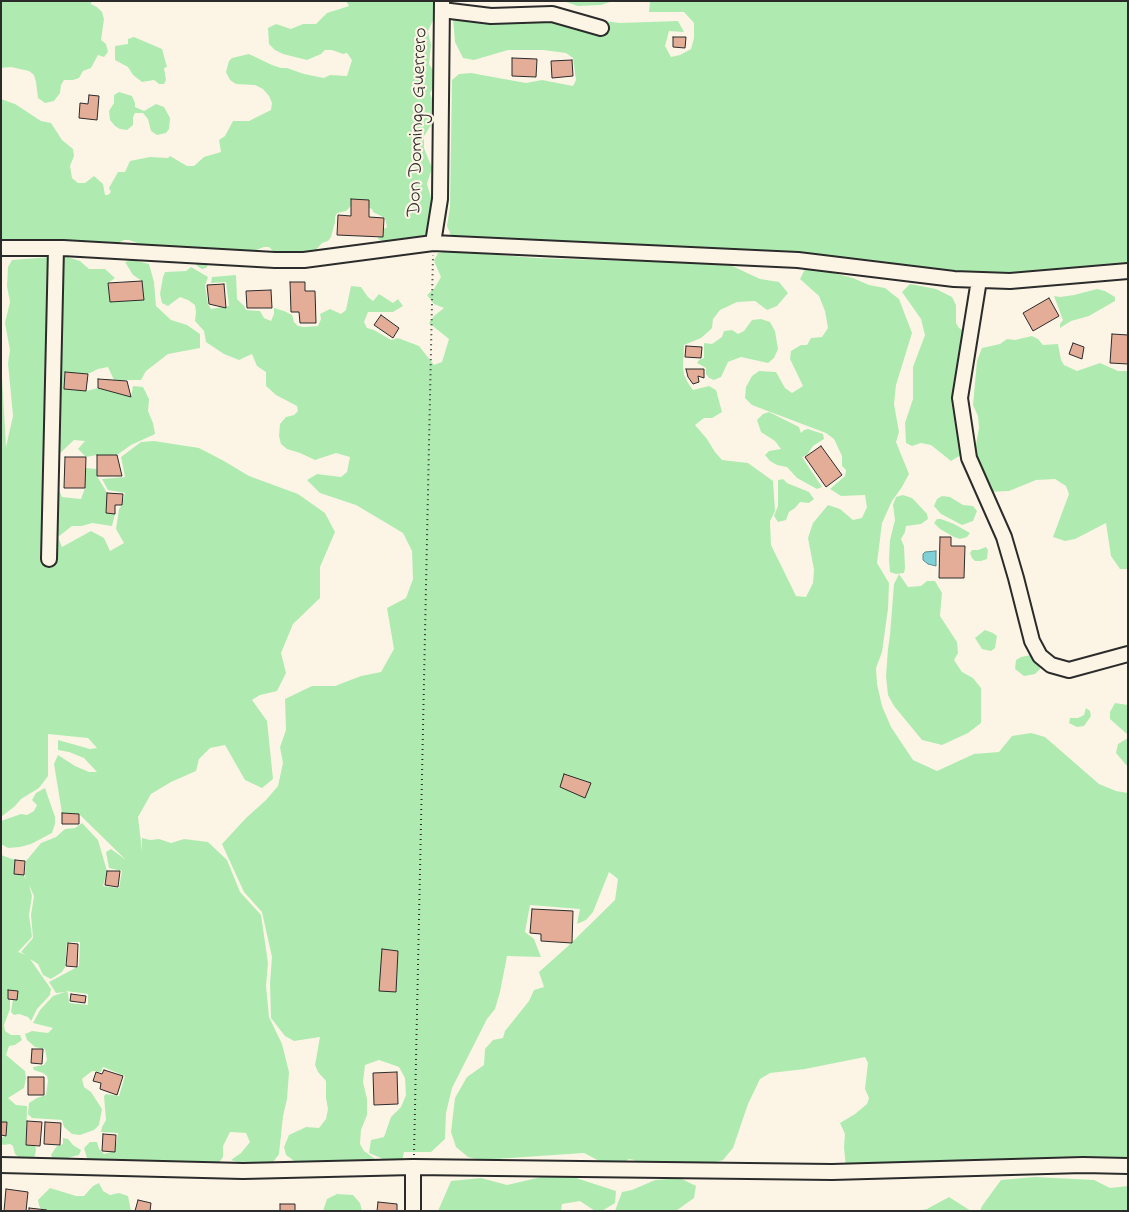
<!DOCTYPE html>
<html>
<head>
<meta charset="utf-8">
<style>
  body { margin:0 }
  #map { position:relative; width:1129px; height:1212px; overflow:hidden; background:#fcf5e5; font-family:"Indie Flower",sans-serif }
  canvas { display:block }
  .frame { position:absolute; inset:0; border:2px solid #2b2b2b; pointer-events:none }
</style>
</head>
<body>
<div id="map">
<canvas width="1129" height="1212"></canvas>
<div class="frame"></div>
</div>
<script>
const ctx = document.querySelector('canvas').getContext('2d');
ctx.lineJoin = 'round';
function fill(path, color) { ctx.fillStyle = color; ctx.fill(path, 'evenodd'); }
const toPath = rows => new Path2D(rows.map(r => 'M' + r).join(''));
function strokePath(path, color, width, dash) { ctx.strokeStyle = color; ctx.lineWidth = width; ctx.lineCap = dash ? 'butt' : 'round'; ctx.setLineDash(dash || []); ctx.stroke(path); }
function write(font, color, halo, rows, align = 'center') {
  ctx.font = font + ' "Indie Flower",sans-serif'; ctx.lineWidth = 4.5; ctx.setLineDash([]); ctx.textBaseline = 'middle'; ctx.strokeStyle = halo; ctx.fillStyle = color; for (const [text, x, y, turn = 0] of rows) {
    ctx.save(); ctx.translate(x, y); ctx.rotate((+turn || 0) * Math.PI / 180); ctx.textAlign = isNaN(turn) ? turn : align; if (halo) ctx.strokeText(text, 0, 0); ctx.fillText(text, 0, 0); ctx.restore();
  }
}
fill(toPath([
  [1,1,91,1,91,4,97,7,102,12,104,19,101,40,106,44,108,52,104,57,98,55,91,68,83,71,79,78,73,80,64,80,61,85,60,93,54,101,45,103,38,98,36,82,34,75,29,71,11,67,1,68],
  [346,1,434,1,436,14,428,31,431,45,429,64,433,70,435,79,434,87,430,93,433,102,433,122,424,136,424,148,432,168,427,184,433,204,428,220,431,233,427,236,410,243,398,241,383,241,378,239,379,232,387,227,385,218,373,212,372,209,354,203,346,211,337,213,335,217,335,222,331,237,328,241,322,243,313,253,300,255,288,252,283,253,274,252,269,247,264,247,251,252,233,249,227,250,209,263,206,268,202,269,197,266,195,261,155,250,129,240,124,240,115,245,104,246,94,243,73,245,62,239,47,242,30,240,26,242,12,239,9,241,1,242,1,99,15,104,41,121,51,123,62,140,73,149,74,156,70,166,72,178,78,183,85,183,94,176,103,184,105,195,108,195,111,192,109,188,118,172,125,172,130,161,150,157,168,158,170,156,187,166,194,166,204,157,221,152,219,140,225,136,233,121,249,121,271,110,272,103,269,96,263,89,255,85,236,84,230,80,226,72,229,61,232,58,249,54,272,65,281,68,287,68,304,74,324,78,330,75,347,76,352,60,347,53,343,54,332,50,325,50,321,54,307,60,283,54,275,50,269,44,268,28,276,24,291,29,303,24,316,24,327,13,349,6],
  [563,1,613,1,601,5,578,6],
  [650,1,1128,1,1128,279,982,283,821,270,853,278,869,285,885,288,899,299,912,333,896,385,894,404,899,432,896,442,909,474,902,487,892,501,882,523,877,563,889,583,888,609,882,652,876,668,877,684,882,706,891,727,913,760,937,771,974,754,999,752,1012,736,1031,733,1045,737,1099,784,1116,791,1128,793,1128,1163,846,1168,844,1147,845,1134,840,1123,855,1114,867,1104,869,1098,865,1089,868,1063,865,1057,805,1069,770,1073,760,1079,748,1104,733,1148,723,1160,701,1166,638,1164,634,1160,629,1159,620,1165,605,1164,584,1153,480,1160,468,1157,456,1147,451,1132,455,1098,467,1077,484,1065,485,1049,493,1040,503,1038,505,1031,529,1001,534,990,544,987,539,972,567,947,615,900,618,879,609,872,593,912,586,920,577,924,580,909,530,905,525,932,534,939,541,957,507,956,500,992,495,1009,487,1019,452,1088,446,1113,445,1139,431,1152,404,1152,402,1162,385,1163,381,1158,369,1153,371,1140,384,1137,391,1117,401,1107,406,1095,405,1078,399,1067,379,1060,365,1065,363,1082,367,1099,367,1115,361,1130,360,1144,364,1151,375,1159,361,1165,297,1163,286,1155,284,1147,289,1135,306,1127,319,1128,326,1119,328,1109,326,1098,326,1081,318,1072,315,1065,320,1037,294,1041,285,1036,271,1018,270,983,272,957,262,912,244,892,222,844,246,818,266,800,278,786,283,763,280,747,286,730,285,699,312,686,335,686,361,676,381,672,394,649,387,608,406,598,413,579,412,551,403,533,356,505,320,493,307,480,317,474,341,477,347,472,350,457,336,453,315,460,300,453,287,449,281,444,279,436,280,424,286,417,294,415,298,411,297,406,276,395,266,386,266,372,257,366,252,354,239,360,224,354,206,342,204,331,195,321,196,312,195,305,188,300,180,297,168,306,162,303,160,294,163,277,165,272,186,271,191,267,208,277,205,286,208,304,211,309,229,306,226,282,211,283,212,277,236,275,237,299,244,306,246,310,260,311,264,318,271,321,274,314,274,308,284,311,292,315,294,322,298,326,304,327,318,326,321,319,320,314,330,309,341,314,346,310,351,286,361,287,368,297,373,301,379,294,393,303,398,299,403,306,393,312,368,312,364,322,367,328,374,330,391,340,398,338,419,346,434,365,442,362,449,339,429,323,434,316,444,308,434,304,427,295,434,289,441,277,434,261,438,253,451,251,536,258,728,264,760,279,779,282,788,293,777,306,767,310,755,301,737,302,720,310,713,319,712,328,709,331,701,338,684,345,683,366,684,375,688,383,693,390,709,386,716,390,722,412,712,418,704,418,695,425,707,439,715,452,722,460,748,463,773,481,775,511,770,521,771,545,796,596,806,597,813,583,814,570,808,538,813,523,828,505,840,509,853,520,862,518,867,507,865,495,841,496,830,489,845,476,846,470,842,466,842,456,834,439,826,433,752,405,745,398,746,387,752,376,759,371,776,372,785,388,792,393,803,386,790,359,791,351,801,345,807,345,811,338,822,337,828,328,825,311,819,296,800,279,805,269,491,244,452,238,447,226,450,207,452,80,459,74,471,73,526,83,542,80,573,86,576,80,573,58,566,53,543,50,508,50,474,60,463,58,455,42,453,19,460,12,597,20,620,23,678,21,684,32,669,31,665,46,671,57,680,55,691,49,694,38,694,23,684,12,649,12],
  [134,37,162,49,167,67,164,68,166,80,164,84,159,84,154,80,142,82,133,75,128,67,115,60,115,46,128,44,128,39],
  [119,92,132,96,135,103,135,107,144,111,156,104,164,107,170,118,169,129,166,133,157,135,151,131,148,119,143,113,135,113,133,117,133,125,127,130,120,129,115,126,110,120,109,111,114,103,114,95],
  [64,256,80,261,89,269,105,269,115,278,108,283,110,302,144,300,142,281,133,275,125,262,133,260,149,264,154,282,156,306,171,320,187,325,200,334,200,348,168,354,146,371,141,380,114,380,108,367,98,369,88,374,65,372,64,389,86,391,98,388,131,397,133,386,143,387,149,399,148,411,153,423,155,434,131,445,117,455,97,455,86,457,78,449,85,441,74,440,56,457,53,476,62,497,81,499,85,488,85,468,97,469,97,476,107,493,115,514,112,526,92,523,82,526,72,526,58,537,62,547,91,531,104,538,110,551,124,543,116,529,119,509,122,505,125,493,108,490,102,479,125,477,121,457,141,442,154,441,199,448,224,461,249,476,298,494,325,513,335,532,320,567,320,598,293,624,281,653,286,673,277,691,260,695,252,700,267,721,273,779,262,788,245,780,225,745,210,748,199,759,196,771,171,782,151,794,138,817,142,851,142,838,150,840,159,839,171,843,184,839,208,842,227,860,240,892,261,915,268,963,266,986,269,1017,282,1044,289,1072,287,1099,283,1116,279,1154,271,1165,250,1166,231,1160,241,1153,250,1142,246,1133,230,1132,223,1146,223,1157,218,1164,100,1164,87,1158,84,1148,90,1142,97,1142,99,1149,104,1154,115,1151,118,1133,101,1132,102,1127,106,1120,104,1096,106,1094,119,1096,125,1076,103,1067,101,1072,92,1071,82,1079,84,1087,91,1092,102,1109,99,1125,94,1130,80,1135,72,1134,64,1127,62,1120,32,1118,28,1114,29,1103,37,1098,46,1095,48,1081,47,1076,43,1073,34,1070,33,1067,44,1065,47,1060,45,1049,35,1047,27,1040,25,1034,32,1031,48,1033,53,1028,33,1023,40,1010,53,996,65,992,56,993,49,982,79,966,80,942,67,942,65,967,62,972,51,979,43,975,38,964,30,959,51,989,50,995,37,1009,31,1021,28,1017,19,1014,14,1015,11,1012,13,999,17,999,18,991,8,991,8,999,10,999,10,1009,4,1025,5,1031,11,1035,20,1035,22,1040,15,1045,9,1046,6,1055,25,1071,26,1078,24,1088,8,1098,16,1105,27,1106,26,1145,35,1145,36,1150,35,1156,30,1160,22,1160,15,1154,13,1146,10,1144,3,1145,1,1142,1,1138,6,1136,7,1122,1,1122,1,855,15,860,26,879,25,875,26,861,41,843,56,837,65,829,75,828,82,823,98,840,107,871,103,886,119,888,122,871,109,868,106,852,111,849,126,860,79,814,62,813,54,764,58,755,75,766,89,772,97,772,84,758,69,752,58,750,58,740,90,749,97,748,88,738,48,734,48,776,39,788,21,799,15,806,1,817,1,359,6,447,13,416,8,363,10,350,5,323,10,302,7,286,8,267,12,260],
  [29,885,34,896,31,915,33,938,21,952,26,955,18,952,32,937,29,915,32,896],
  [66,991,88,994,88,1005,69,1003,68,993],
  [910,284,936,289,952,297,956,305,956,323,959,328,968,333,962,381,969,448,961,455,951,461,931,445,921,443,912,446,906,443,905,423,913,399,913,367,925,335,921,319,902,292],
  [1097,289,1105,291,1115,297,1115,301,1089,316,1071,321,1060,328,1060,324,1063,320,1054,296,1060,297,1074,295],
  [761,319,770,322,775,331,778,349,774,358,768,363,741,357,733,360,728,362,721,377,714,380,709,378,706,374,706,368,697,363,699,360,704,358,704,343,712,344,722,337,724,331,732,330,738,334,744,331,752,320],
  [1032,336,1038,339,1043,345,1058,344,1061,360,1064,365,1077,371,1100,363,1118,371,1128,371,1128,569,1120,569,1111,556,1106,523,1075,539,1065,541,1053,537,1069,494,1066,486,1055,479,1036,480,1009,491,987,492,974,456,979,428,978,416,973,405,977,361,982,348,1000,344,1007,339,1015,340],
  [769,412,799,427,801,433,804,430,808,429,823,434,824,439,813,446,807,455,802,457,822,487,817,489,797,478,787,467,777,465,770,461,765,455,769,451,781,449,775,441,761,432,757,420,763,414],
  [783,479,787,483,809,492,814,499,809,503,800,502,795,508,789,512,786,520,778,522,774,516,778,506,778,480],
  [903,495,912,498,916,502,927,514,928,519,921,524,906,526,905,532,901,539,904,546,905,568,904,573,896,574,890,572,889,560,890,540,895,520,893,505,896,497],
  [942,496,950,497,963,505,973,506,977,511,973,521,962,525,941,514,934,506,937,499],
  [937,519,941,519,954,524,970,533,967,537,960,539,954,537,940,529,934,523],
  [986,547,988,550,987,559,981,561,975,561,972,558,970,553,972,550,978,550],
  [899,574,908,587,921,586,927,581,935,581,942,593,940,616,957,642,958,653,954,660,962,672,973,678,981,688,981,723,968,733,942,745,922,740,894,706,888,695,886,676,888,649,890,635,894,584],
  [985,630,993,633,997,636,995,648,991,651,982,649,975,638],
  [1031,655,1038,659,1040,669,1035,674,1024,676,1015,669,1016,660,1021,657],
  [1115,703,1128,705,1128,735,1110,719,1110,712],
  [1086,708,1090,711,1091,716,1084,726,1077,727,1069,723,1070,718,1078,718,1084,715],
  [1128,738,1128,767,1116,753,1118,744],
  [45,788,55,817,55,824,52,833,31,844,20,847,8,848,1,844,1,821,21,814,27,815,34,811,37,805,32,800,36,793],
  [63,1138,68,1139,73,1145,81,1150,79,1155,63,1159,53,1159,51,1155,56,1147,63,1144],
  [550,1175,573,1177,616,1191,615,1203,602,1211,595,1211,580,1201,562,1204,561,1211,438,1211,451,1181,481,1178,507,1185],
  [1035,1177,1094,1180,1110,1188,1128,1186,1128,1211,980,1211,982,1206,1001,1180],
  [680,1178,696,1186,694,1198,676,1211,615,1211,622,1192,632,1190,655,1180],
  [99,1183,103,1191,110,1195,119,1193,128,1196,131,1211,42,1211,39,1205,38,1200,50,1188,76,1196,84,1196,93,1186],
  [337,1194,353,1195,360,1203,362,1211,323,1211,327,1199],
  [949,1197,971,1211,915,1211,927,1209]
]), '#afebb1');
const water = toPath([
  [936,551,936,566,928,564,923,560,923,554,925,552,936,551]
]);
fill(water, '#7fd0d7');
strokePath(water, '#5d8e92', 1);
const building = toPath([
  [673,37,686,37,685,48,673,47,673,37],
  [512,58,537,59,536,77,512,76,512,58],
  [572,60,573,76,552,78,551,61,572,60],
  [89,95,99,96,97,120,79,118,80,103,88,104,89,95],
  [351,199,369,200,369,217,384,218,383,237,337,235,338,215,351,216,351,199],
  [142,281,144,300,110,302,108,283,142,281],
  [290,282,305,282,305,291,315,291,316,323,300,323,299,312,291,312,290,282],
  [224,284,226,308,209,304,207,285,224,284],
  [271,290,272,308,247,308,246,291,271,290],
  [1049,298,1059,316,1033,331,1023,313,1049,298],
  [381,315,399,328,393,338,374,325,381,315],
  [1112,334,1128,335,1128,364,1110,363,1112,334],
  [1073,343,1084,347,1082,359,1069,354,1073,343],
  [686,346,702,347,701,358,685,357,686,346],
  [686,369,704,369,704,378,698,376,699,382,693,384,688,377,686,369],
  [65,372,88,374,86,391,64,389,65,372],
  [98,379,127,381,131,397,98,388,98,379],
  [821,446,842,475,826,487,805,457,821,446],
  [97,455,117,455,122,476,97,476,97,455],
  [65,457,86,457,85,488,64,488,65,457],
  [107,493,123,494,122,505,115,505,115,514,106,513,107,493],
  [940,537,951,537,951,546,965,546,964,578,939,578,940,537],
  [564,774,591,783,585,798,560,787,564,774],
  [62,813,79,814,79,824,62,824,62,813],
  [15,860,25,861,24,875,14,874,15,860],
  [107,871,120,871,118,887,105,885,107,871],
  [532,909,573,911,572,943,541,941,541,934,530,933,532,909],
  [68,943,78,944,77,967,66,966,68,943],
  [382,949,398,951,396,992,379,991,382,949],
  [8,990,18,991,17,1000,8,999,8,990],
  [71,994,86,996,85,1003,70,1001,71,994],
  [32,1049,43,1049,42,1064,31,1063,32,1049],
  [104,1070,123,1076,117,1095,100,1089,101,1083,93,1081,96,1072,102,1074,104,1070],
  [397,1072,398,1104,374,1105,373,1073,397,1072],
  [28,1077,44,1077,44,1095,28,1095,28,1077],
  [27,1121,42,1122,40,1146,26,1145,27,1121],
  [1,1122,7,1122,6,1136,1,1135,1,1122],
  [45,1122,61,1123,60,1145,44,1144,45,1122],
  [103,1134,116,1135,115,1152,102,1151,103,1134],
  [6,1189,28,1192,26,1211,4,1211,6,1189],
  [138,1200,151,1203,150,1211,135,1211,138,1200],
  [378,1202,397,1204,397,1211,377,1211,378,1202],
  [280,1204,295,1204,295,1211,280,1211,280,1204],
  [29,1208,47,1210,47,1211,29,1211,29,1208]
]);
fill(building, '#e3ad97');
strokePath(building, '#2b2b2b', 1);
const minor = toPath([
  [442,10,491,16,552,14,601,28],
  [433,243,440,199,442,1],
  [1,248,63,248,275,260,304,260,433,243,798,260,954,279,1010,281,1128,271],
  [979,280,960,398,969,458,1004,537,1016,578,1032,641,1040,656,1051,665,1069,670,1128,654],
  [49,559,56,248],
  [1,1165,243,1171,413,1167,832,1172,1083,1165,1128,1166],
  [413,1211,413,1167]
]);
strokePath(minor, '#2b2b2b', 18);
strokePath(toPath([
  [414,1155,433,255]
]), '#2b2b2b', 2, [1, 4]);
strokePath(minor, '#fcf5e5', 14);
write('20px', '#2b2b2b', '#fcf5e5', [
  ["Don Domingo Guerrero",419,122,-88]
]);
</script>
</body>
</html>
